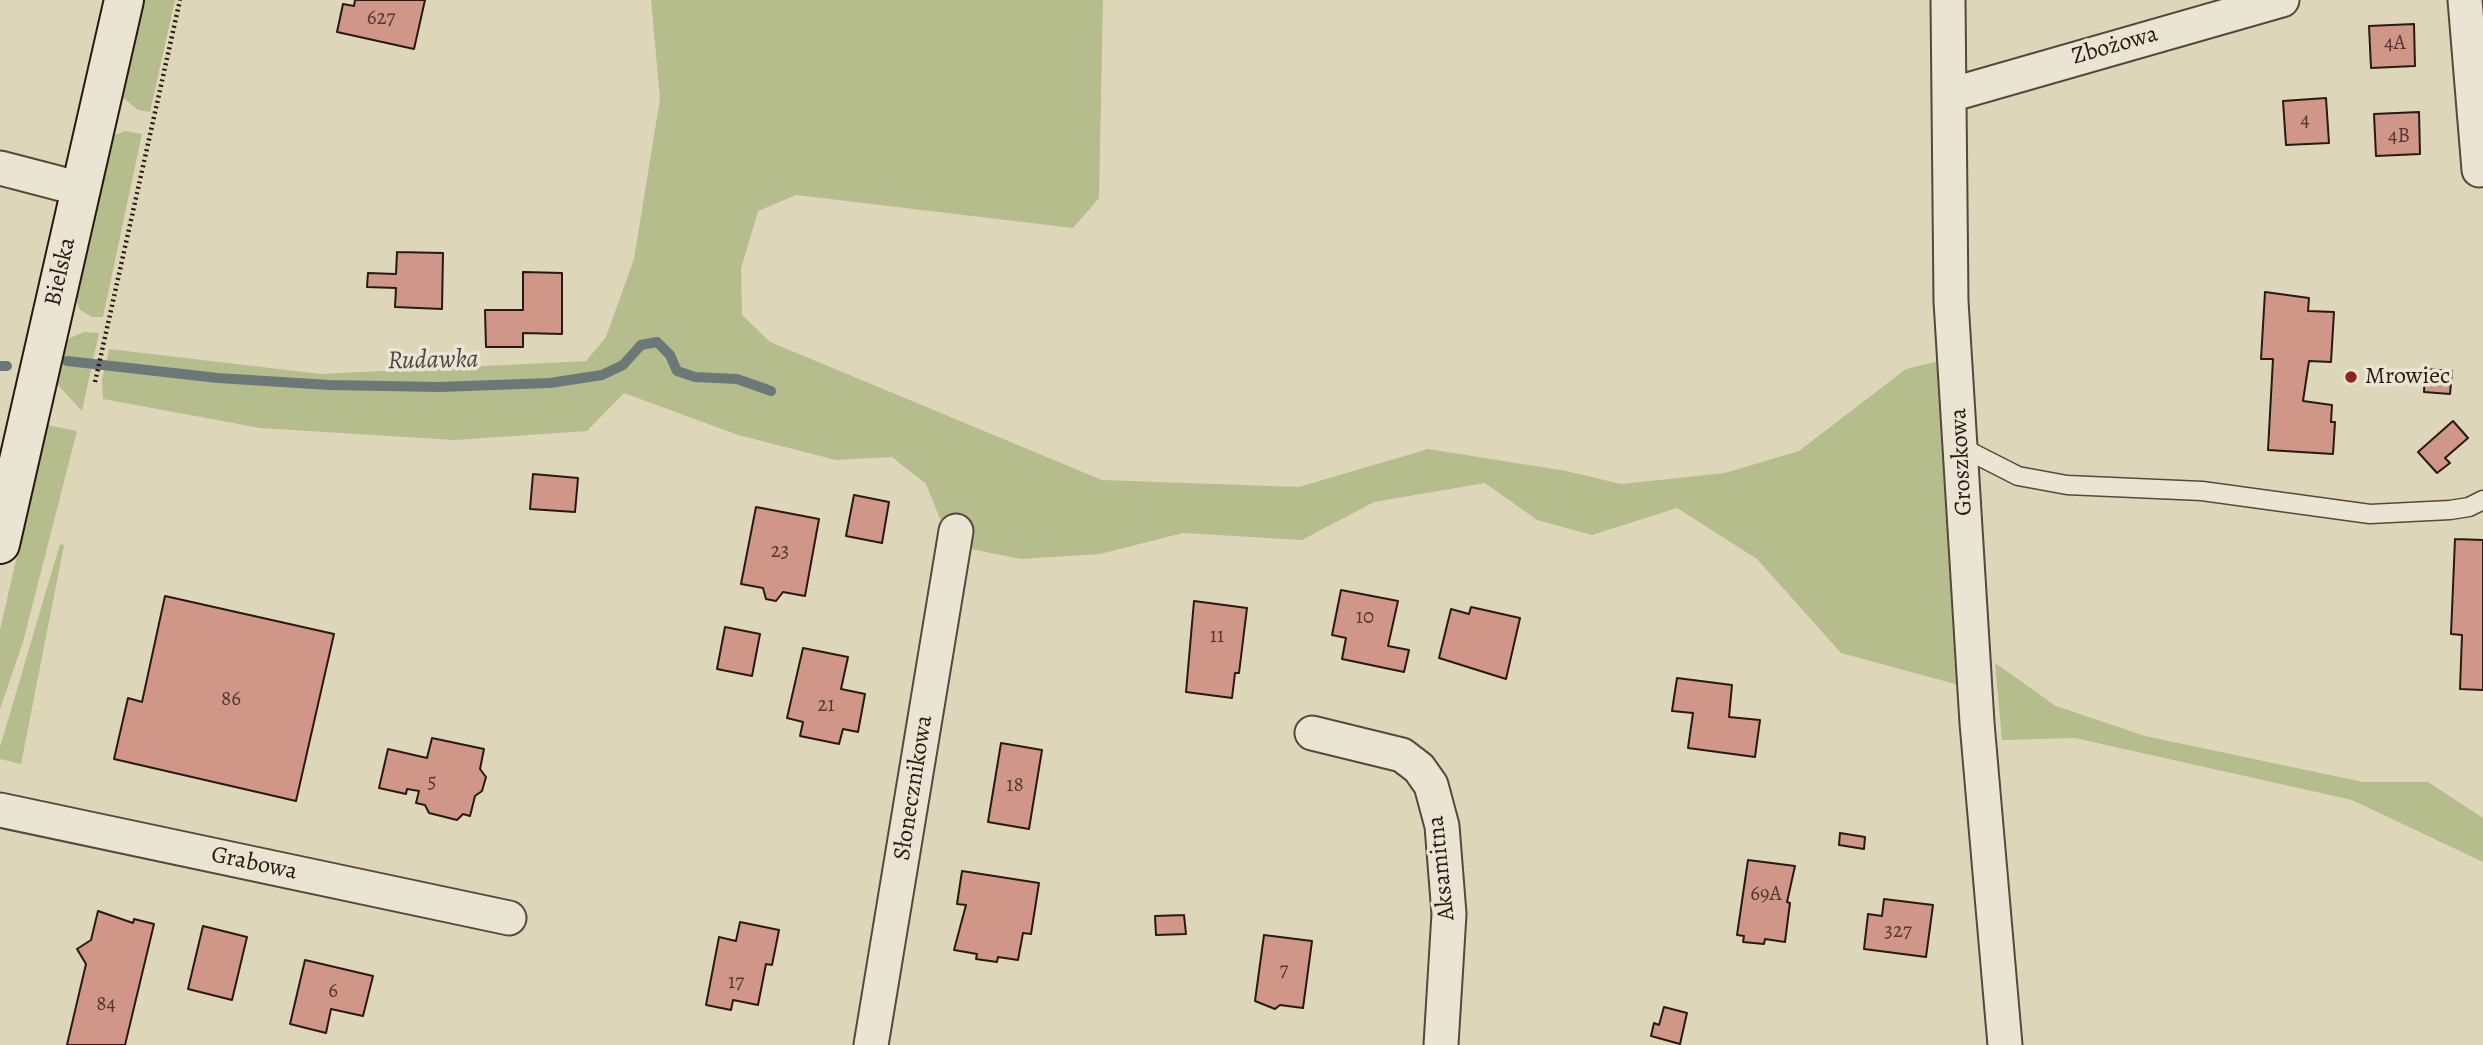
<!DOCTYPE html>
<html>
<head>
<meta charset="utf-8">
<style>
  body { margin:0 }
  canvas { display:block; background:#ded6b9 }
</style>
</head>
<body>
<canvas width="2483" height="1045"></canvas>
<script>
const ctx = document.querySelector('canvas').getContext('2d');
ctx.lineJoin = 'round';
function fill(path, color) { ctx.fillStyle = color; ctx.fill(path, 'evenodd'); }
const toPath = rows => new Path2D(rows.map(r => 'M' + r).join(''));
function strokePath(path, color, width, dash) { ctx.strokeStyle = color; ctx.lineWidth = width; ctx.lineCap = dash ? 'butt' : 'round'; ctx.setLineDash(dash || []); ctx.stroke(path); }
function write(font, color, halo, rows, align = 'center') {
  ctx.font = font + ' Alegreya,serif'; ctx.lineWidth = 7; ctx.setLineDash([]); ctx.textBaseline = 'middle'; ctx.strokeStyle = halo; ctx.fillStyle = color; for (const [text, x, y, turn = 0] of rows) {
    ctx.save(); ctx.translate(x, y); ctx.rotate((+turn || 0) * Math.PI / 180); ctx.textAlign = isNaN(turn) ? turn : align; if (halo) ctx.strokeText(text, 0, 0); ctx.fillText(text, 0, 0); ctx.restore();
  }
}
fill(toPath([
  [142,0,175,0,150,112,138,110,121,96],
  [651,0,1103,0,1099,198,1073,228,796,195,758,211,741,269,742,315,770,342,1102,480,1299,487,1428,449,1566,471,1621,484,1725,473,1799,451,1906,369,1943,360,1959,685,1841,653,1757,559,1677,508,1592,535,1537,520,1485,483,1374,502,1302,540,1183,533,1100,554,1021,559,966,548,943,526,926,484,892,457,836,460,738,435,624,393,587,431,455,440,260,428,103,399,102,380,109,349,321,374,586,361,606,337,634,259,660,99],
  [125,131,142,134,103,317,92,317,80,310,76,299,107,150,112,136],
  [84,332,99,333,82,411,56,383,65,345,70,338],
  [47,425,77,431,23,642,0,709,0,630],
  [60,544,64,545,21,764,0,759,0,747],
  [1995,663,2056,706,2145,736,2363,782,2428,782,2483,818,2483,862,2352,800,2075,738,2002,740]
]), '#b5bd8d');
strokePath(toPath([
  [67,361,218,378,329,385,439,387,550,383,602,375,623,365,641,345,657,342,670,355,677,371,695,377,737,379,771,391],
  [0,366,7,366]
]), '#6c7778', 10);
const building = toPath([
  [355,0,425,0,414,49,337,32,343,4,354,6,355,0],
  [2414,24,2415,66,2371,68,2369,26,2414,24],
  [2326,98,2329,143,2286,145,2283,101,2326,98],
  [2419,112,2420,154,2376,156,2374,114,2419,112],
  [397,252,443,253,442,309,395,307,396,288,367,287,368,273,396,274,397,252],
  [523,272,562,273,562,334,523,333,523,347,486,347,485,310,523,310,523,272],
  [2265,292,2309,298,2308,311,2334,312,2331,362,2309,361,2303,401,2332,405,2331,422,2335,422,2333,454,2268,450,2273,359,2261,359,2265,292],
  [2425,369,2452,371,2450,394,2424,392,2425,369],
  [2453,421,2468,438,2445,458,2450,463,2437,473,2418,452,2453,421],
  [533,474,578,478,575,512,530,509,533,474],
  [854,495,889,502,882,543,846,536,854,495],
  [756,507,819,519,805,596,783,592,776,601,766,599,763,588,741,584,756,507],
  [2455,539,2483,540,2483,690,2460,689,2462,635,2451,634,2455,539],
  [1341,590,1398,601,1388,646,1409,650,1404,672,1342,659,1346,638,1332,635,1341,590],
  [165,596,334,634,296,801,114,759,128,698,142,702,165,596],
  [1194,601,1247,608,1239,673,1235,673,1232,698,1186,692,1194,601],
  [1471,607,1520,618,1506,679,1439,658,1451,609,1469,614,1471,607],
  [725,627,760,634,752,676,717,669,725,627],
  [803,648,848,657,841,689,865,694,858,732,843,729,839,744,800,736,803,722,787,718,803,648],
  [1677,678,1732,685,1729,717,1760,720,1755,757,1688,748,1693,713,1672,711,1677,678],
  [432,738,484,749,480,769,486,777,482,791,475,796,470,816,463,814,457,820,429,813,425,805,416,803,419,791,407,789,406,794,379,788,388,749,427,758,432,738],
  [1001,743,1042,750,1029,829,988,822,1001,743],
  [1840,833,1865,837,1864,849,1839,845,1840,833],
  [1748,860,1795,866,1787,902,1790,903,1785,942,1765,939,1764,944,1743,942,1744,936,1737,935,1748,860],
  [962,871,1039,883,1031,934,1023,933,1018,960,998,957,997,962,976,959,977,954,954,950,966,905,957,904,962,871],
  [1884,899,1933,905,1926,957,1864,949,1868,914,1882,916,1884,899],
  [98,911,133,923,134,919,154,924,125,1045,67,1045,86,964,77,949,91,940,98,911],
  [1184,915,1186,934,1156,935,1155,916,1184,915],
  [740,922,779,930,772,965,766,964,758,1005,733,1000,731,1010,706,1005,719,937,736,941,740,922],
  [203,926,247,937,232,1000,188,989,203,926],
  [1264,935,1312,941,1303,1008,1280,1005,1275,1009,1255,1001,1264,935],
  [305,960,373,976,363,1016,331,1009,326,1033,290,1024,305,960],
  [1664,1007,1687,1013,1680,1044,1651,1036,1654,1023,1659,1025,1664,1007]
]);
fill(building, '#d09688');
strokePath(building, '#291913', 2);
const service = toPath([
  [1961,447,2018,476,2067,485,2202,491,2370,514,2450,510,2469,507,2483,500]
]);
const minor = toPath([
  [1948,0,1951,301,1977,723,2005,1045],
  [2465,0,2479,170],
  [1950,95,2282,0],
  [0,168,81,189],
  [1312,733,1402,755,1419,768,1431,785,1442,826,1449,914,1441,1045],
  [0,810,509,918],
  [871,1045,956,531]
]);
const secondary = toPath([
  [0,544,124,0]
]);
strokePath(service, '#56483c', 21);
strokePath(minor, '#56483c', 37);
strokePath(secondary, '#291913', 42);
strokePath(toPath([
  [95,382,180,0]
]), '#291913', 4.5, [2, 3.5]);
strokePath(service, '#eae4d2', 18);
strokePath(minor, '#eae4d2', 33);
strokePath(secondary, '#eae4d2', 38);
for (const [x, y, r, color] of [
  [2351,377,7,"#8f2418"]
]) { const dot = new Path2D(); dot.arc(x, y, r, 0, 2 * Math.PI); ctx.fillStyle = color; ctx.fill(dot); strokePath(dot, '#eae4d2', 2.5); }
write('21px', '#533830', null, [
  ["627",381,19],
  ["4A",2395,44],
  ["4",2305,121],
  ["4B",2399,137],
  ["23",780,552],
  ["10",1365,618],
  ["11",1217,637],
  ["86",231,700],
  ["21",826,706],
  ["5",432,783],
  ["18",1015,786],
  ["69A",1766,895],
  ["327",1898,932],
  ["7",1284,971],
  ["17",736,983],
  ["6",333,992],
  ["84",106,1005]
]);
write('24px', '#291913', '#eae4d2', [
  ["Zbożowa",2115,46,-16],
  ["Bielska",61,272,-77],
  ["Groszkowa",1962,462,-93],
  ["Słonecznikowa",914,788,-81],
  ["Grabowa",254,864,12],
  ["Aksamitna",1442,868,-96]
]);
write('24px', '#291913', '#eae4d2', [
  ["Mrowiec",2365,377]
], 'left');
write('italic 26px', '#4a4845', '#eae4d2', [
  ["Rudawka",433,361,-1]
]);
</script>
</body>
</html>
